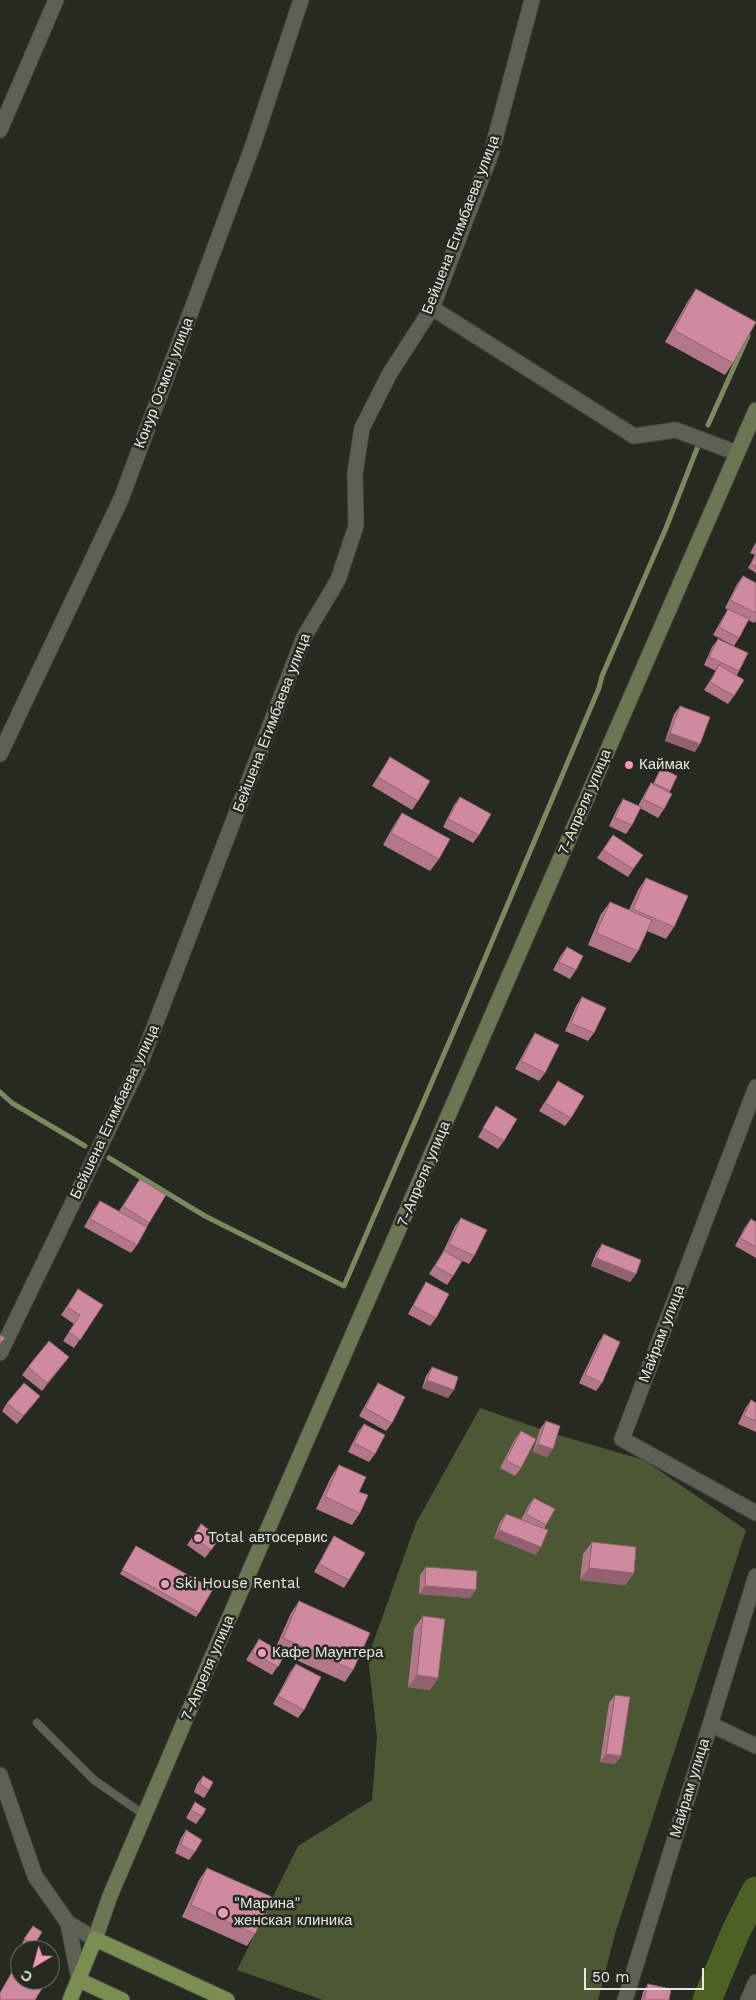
<!DOCTYPE html>
<html>
<head>
<meta charset="utf-8">
<style>
  body { margin:0 }
  #map { position:relative; width:756px; height:2000px; overflow:hidden; background:#272a21; font-family:"Work Sans",sans-serif }
  canvas { display:block }
  .north { position:absolute; left:10px; top:1940px; width:50px; height:50px; box-sizing:border-box; background:#272a21; border:1px solid #73766e; border-radius:50%; rotate:217deg; font-size:14px; font-weight:700; line-height:20px; text-align:center; color:#e5e8e2 }
  .north::after { content:''; display:block; margin:auto; width:18px; height:22px; background:#f09ab5; clip-path:polygon(50% 0,100% 100%,50% 72%,0 100%) }
  .scale { position:absolute; left:584px; top:1968px; width:120px; height:22px; box-sizing:border-box; border:2px solid #e5e8e2; border-top:0; padding-left:6px; font-size:15px; line-height:18px; white-space:nowrap; color:#e5e8e2; -webkit-text-stroke:4px #272a21; paint-order:stroke }
</style>
</head>
<body>
<div id="map">
<canvas width="756" height="2000"></canvas>
<div class="north">С</div>
<div class="scale">50 m</div>
</div>
<script>
const ctx = document.querySelector('canvas').getContext('2d');
ctx.lineJoin = 'round';
function fill(path, color) { ctx.fillStyle = color; ctx.fill(path, 'evenodd'); }
const toPath = rows => new Path2D(rows.map(r => 'M' + r).join(''));
function strokePath(path, color, width, dash) { ctx.strokeStyle = color; ctx.lineWidth = width; ctx.lineCap = dash ? 'butt' : 'round'; ctx.setLineDash(dash || []); ctx.stroke(path); }
function write(font, color, halo, rows, align = 'center') {
  ctx.font = font + ' "Work Sans",sans-serif'; ctx.lineWidth = 5; ctx.setLineDash([]); ctx.textBaseline = 'middle'; ctx.strokeStyle = halo; ctx.fillStyle = color; for (const [text, x, y, turn = 0] of rows) {
    ctx.save(); ctx.translate(x, y); ctx.rotate((+turn || 0) * Math.PI / 180); ctx.textAlign = isNaN(turn) ? turn : align; if (halo) ctx.strokeText(text, 0, 0); ctx.fillText(text, 0, 0); ctx.restore();
  }
}
fill(toPath([
  [480,1408,555,1434,644,1460,746,1530,615,1934,598,2000,323,2000,237,1970,298,1846,372,1800,377,1737,368,1657,416,1523]
]), '#4b5833');
strokePath(toPath([
  [708,425,748,336],
  [0,1092,12,1103,85,1146],
  [109,1158,205,1216,344,1286,469,996,599,688,602,676,666,528,698,446]
]), '#7b8a5e', 5);
strokePath(toPath([
  [707,2000,736,1931,756,1891]
]), '#4e6125', 29);
const lane = toPath([
  [37,1723,94,1780,146,1816]
]);
const street = toPath([
  [0,130,56,0],
  [432,308,634,436,676,430,737,453],
  [0,754,121,499,253,145,301,0],
  [756,1087,622,1439,756,1513],
  [0,1353,140,1064,304,637,338,580,356,526,355,473,362,428,390,373,432,308,491,154,532,0],
  [710,1724,756,1746],
  [0,1775,35,1876,68,1923,79,1980],
  [68,1923,95,1939],
  [625,2000,756,1576],
  [748,2000,756,1982]
]);
const secondary = toPath([
  [95,1939,110,1896,206,1671,756,410]
]);
const primary = toPath([
  [79,1980,122,2000],
  [70,2000,95,1939,227,2000]
]);
strokePath(lane, '#43463e', 9);
strokePath(street, '#43463e', 17);
strokePath(secondary, '#43463e', 17);
strokePath(primary, '#43463e', 17);
strokePath(lane, '#5c6055', 8);
strokePath(street, '#5c6055', 15);
strokePath(secondary, '#6b7753', 15);
strokePath(primary, '#7a8e51', 15);
fill(toPath([
  [696,289,733,363,725,375,665,342,688,301],
  [756,542,756,573,748,568,755,555,750,553],
  [743,576,756,583,756,621,754,623,748,620,739,638,734,646,713,635,723,617,728,610,725,608,737,584],
  [718,639,739,671,737,675,734,696,728,704,704,690,716,671,704,665,712,647],
  [680,706,695,752,665,741,674,714],
  [390,757,418,801,412,810,372,786],
  [661,768,670,791,664,809,658,818,640,808,632,825,626,834,609,826,618,807,623,799,638,806,646,791,651,783,653,784],
  [460,797,479,835,473,843,443,827,454,805],
  [402,813,439,859,430,871,383,845,394,825],
  [613,835,643,855,628,877,597,858],
  [646,878,674,927,666,939,647,931,638,951,630,963,588,945,601,914,610,902,629,910,638,890],
  [567,947,576,970,570,979,553,970,561,955],
  [582,997,594,1033,588,1041,565,1031,576,1006],
  [535,1033,545,1073,539,1081,515,1069,530,1041],
  [558,1081,571,1118,565,1126,539,1111],
  [496,1106,504,1141,498,1149,478,1137],
  [140,1179,149,1223,137,1245,131,1253,84,1227,94,1209,100,1201,119,1211],
  [461,1218,474,1256,469,1264,454,1257,453,1276,447,1285,429,1274,443,1252,455,1226],
  [751,1219,756,1222,756,1258,735,1246,745,1227],
  [602,1244,636,1274,630,1282,591,1266,596,1253],
  [426,1282,436,1318,430,1326,408,1314,421,1290],
  [78,1289,103,1305,74,1348,63,1341,74,1324,61,1315],
  [604,1334,602,1383,596,1391,579,1383,598,1343],
  [69,1357,42,1391,22,1375,28,1367],
  [432,1367,448,1398,422,1388,426,1376],
  [378,1383,392,1423,386,1431,359,1416,373,1391],
  [40,1396,17,1424,2,1411,7,1403],
  [751,1400,756,1403,756,1432,738,1424,745,1409],
  [546,1421,553,1449,547,1457,533,1452,540,1429],
  [364,1424,375,1454,369,1462,348,1452,358,1432],
  [521,1431,521,1468,515,1476,500,1468,515,1439],
  [339,1465,359,1492,360,1513,352,1525,316,1509,331,1477],
  [534,1498,546,1525,544,1529,536,1555,494,1538,500,1522,506,1514,521,1520,528,1506],
  [201,1524,220,1538,205,1558,187,1545],
  [334,1536,349,1580,344,1588,314,1572,329,1544],
  [592,1542,634,1573,625,1585,580,1580,583,1554],
  [136,1546,199,1613,196,1617,120,1574],
  [426,1567,470,1598,419,1594,420,1575],
  [299,1601,353,1670,345,1682,285,1655,272,1675,246,1660,259,1639,275,1649,291,1613],
  [423,1616,438,1678,430,1690,408,1687,414,1629],
  [296,1664,304,1710,298,1718,273,1704,290,1672],
  [615,1695,621,1756,615,1764,600,1762,609,1703],
  [203,1776,209,1790,204,1798,194,1792,197,1784],
  [195,1802,202,1816,196,1824,186,1818],
  [186,1830,195,1852,189,1860,175,1853,181,1838],
  [207,1868,255,1934,247,1946,182,1917,199,1880],
  [33,1926,42,1932,31,1949,22,1943],
  [648,1984,669,2000,641,2000,643,1992]
]), '#b27789');
fill(toPath([
  [670,733,700,744,695,752,665,741],
  [596,1258,636,1274,630,1282,591,1266],
  [69,1357,63,1365,42,1391,47,1383],
  [427,1380,454,1390,448,1398,422,1388],
  [40,1396,34,1404,17,1424,23,1416],
  [538,1444,553,1449,547,1457,533,1452],
  [499,1530,541,1547,536,1555,494,1538],
  [589,1568,634,1573,625,1585,580,1580],
  [425,1586,476,1590,470,1598,419,1594],
  [417,1675,438,1678,430,1690,408,1687],
  [606,1754,621,1756,615,1764,600,1762]
]), '#91616f');
const building = toPath([
  [696,289,756,322,733,363,674,330,696,289],
  [755,555,756,556,756,567,751,564,755,555],
  [743,576,756,583,756,613,730,600,743,576],
  [728,609,749,619,739,638,719,627,728,609],
  [718,639,748,653,739,671,709,657,718,639],
  [719,665,744,680,734,696,710,682,719,665],
  [680,706,710,717,700,744,670,733,680,706],
  [390,757,430,781,418,801,378,777,390,757],
  [661,768,677,776,670,791,654,783,661,768],
  [651,783,672,794,664,809,643,799,651,783],
  [460,797,491,814,479,835,448,819,460,797],
  [623,799,641,807,632,825,615,818,623,799],
  [402,813,450,839,439,859,391,833,402,813],
  [613,835,643,855,633,869,603,850,613,835],
  [646,878,688,896,674,927,633,909,646,878],
  [610,902,652,920,638,951,596,933,610,902],
  [567,947,583,956,576,970,559,962,567,947],
  [582,997,606,1008,594,1033,571,1023,582,997],
  [535,1033,559,1045,545,1073,521,1061,535,1033],
  [558,1081,584,1096,571,1118,545,1103,558,1081],
  [496,1106,517,1119,504,1141,483,1128,496,1106],
  [140,1179,166,1195,149,1223,123,1206,140,1179],
  [100,1201,147,1227,137,1245,90,1219,100,1201],
  [461,1218,487,1230,474,1256,449,1244,461,1218],
  [751,1219,756,1222,756,1247,740,1238,751,1219],
  [602,1244,641,1260,636,1274,596,1258,602,1244],
  [444,1251,462,1261,453,1276,435,1266,444,1251],
  [426,1282,449,1294,436,1318,413,1306,426,1282],
  [78,1289,103,1305,80,1340,69,1332,80,1315,67,1307,78,1289],
  [604,1334,620,1342,602,1383,585,1375,604,1334],
  [0,1335,5,1338,0,1344,0,1335],
  [49,1341,69,1357,47,1383,28,1367,49,1341],
  [432,1367,458,1377,454,1390,427,1380,432,1367],
  [24,1383,40,1396,23,1416,7,1403,24,1383],
  [378,1383,405,1397,392,1423,365,1408,378,1383],
  [751,1400,756,1403,756,1421,744,1416,751,1400],
  [546,1421,560,1426,553,1449,538,1444,546,1421],
  [364,1424,385,1435,375,1454,354,1443,364,1424],
  [521,1431,536,1439,521,1468,506,1460,521,1431],
  [339,1465,366,1477,359,1492,368,1495,360,1513,325,1497,339,1465],
  [534,1498,555,1509,546,1525,526,1514,534,1498],
  [506,1514,548,1530,541,1547,499,1530,506,1514],
  [201,1524,220,1538,211,1550,193,1537,201,1524],
  [334,1536,365,1553,349,1580,319,1564,334,1536],
  [592,1542,636,1547,634,1573,589,1568,592,1542],
  [136,1546,213,1589,199,1613,122,1570,136,1546],
  [426,1567,477,1571,476,1590,425,1586,426,1567],
  [299,1601,370,1633,353,1670,283,1638,299,1601],
  [423,1616,445,1619,438,1678,417,1675,423,1616],
  [259,1639,285,1654,278,1667,252,1652,259,1639],
  [296,1664,321,1677,304,1710,278,1696,296,1664],
  [615,1695,630,1697,621,1756,606,1754,615,1695],
  [203,1776,213,1782,209,1790,200,1784,203,1776],
  [195,1802,206,1809,202,1816,191,1810,195,1802],
  [186,1830,202,1840,195,1852,181,1845,186,1830],
  [207,1868,272,1897,255,1934,191,1905,207,1868],
  [33,1926,42,1932,34,1945,24,1939,33,1926],
  [20,1958,20,1980,47,1980,35,2000,0,2000,0,1993,20,1958],
  [648,1984,671,1989,669,2000,644,2000,648,1984]
]);
fill(building, '#cf8a9f');
strokePath(building, '#91616f', 1);
for (const [x, y, r, color] of [
  [629,765,5,"#f09ab5"],
  [198,1538,5,"#f09ab5"],
  [165,1584,5,"#f09ab5"],
  [262,1653,5,"#f09ab5"],
  [223,1913,6,"#f09ab5"]
]) { const dot = new Path2D(); dot.arc(x, y, r, 0, 2 * Math.PI); ctx.fillStyle = color; ctx.fill(dot); strokePath(dot, '#272a21', 2); }
write('15px', '#e5e8e2', '#272a21', [
  ["Бейшена Егимбаева улица",461,225,-69],
  ["Конур Осмон улица",164,383,-69],
  ["Бейшена Егимбаева улица",272,723,-69],
  ["7-Апреля улица",585,802,-67],
  ["Бейшена Егимбаева улица",115,1112,-65],
  ["7-Апреля улица",424,1174,-67],
  ["Майрам улица",662,1334,-69],
  ["7-Апреля улица",208,1668,-67],
  ["Майрам улица",690,1788,-73]
]);
write('15px', '#e5e8e2', '#272a21', [
  ["Каймак",639,765],
  ["Total автосервис",208,1538],
  ["Ski House Rental",175,1584],
  ["Кафе Маунтера",272,1653],
  ["\"Марина\"",234,1904],
  ["женская клиника",234,1921]
], 'left');
</script>
</body>
</html>
